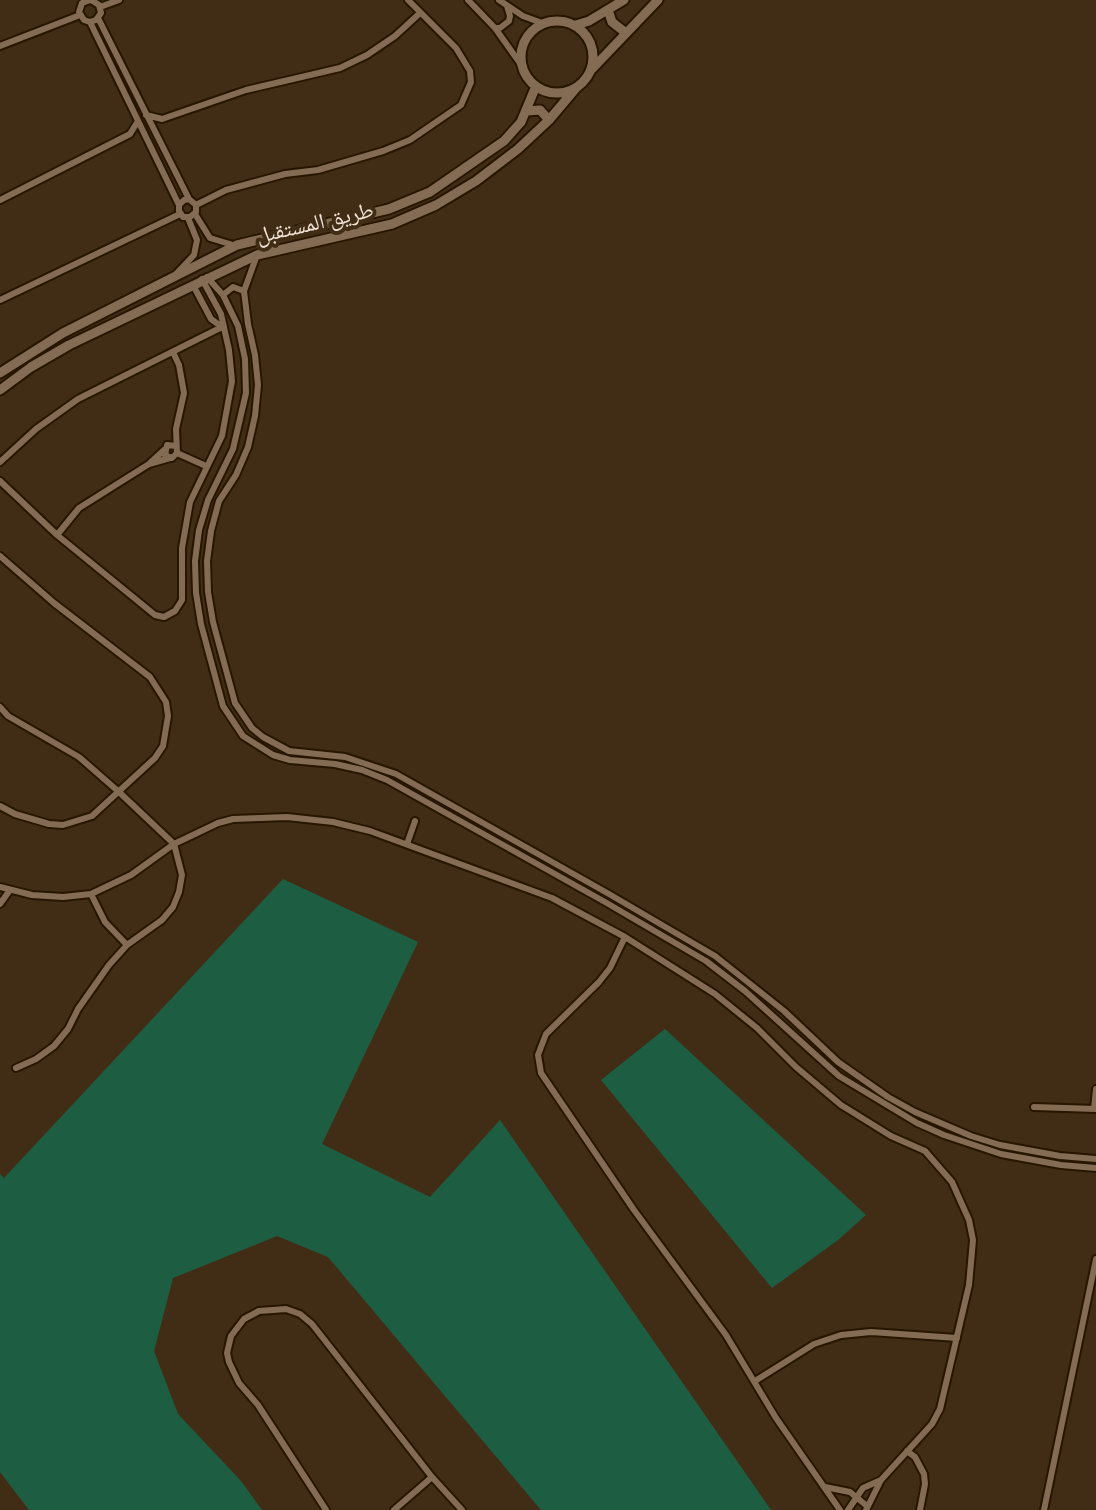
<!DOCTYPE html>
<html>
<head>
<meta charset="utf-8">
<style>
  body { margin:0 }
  canvas { display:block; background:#412d15 }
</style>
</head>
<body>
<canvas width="1096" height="1510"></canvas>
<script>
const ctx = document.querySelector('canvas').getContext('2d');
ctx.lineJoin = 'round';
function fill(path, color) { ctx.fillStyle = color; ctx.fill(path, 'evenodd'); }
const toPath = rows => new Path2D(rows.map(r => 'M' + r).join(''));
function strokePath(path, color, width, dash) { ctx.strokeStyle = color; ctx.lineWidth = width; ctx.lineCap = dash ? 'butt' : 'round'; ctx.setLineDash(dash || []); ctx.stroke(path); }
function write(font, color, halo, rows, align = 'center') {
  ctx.font = font + ' "Archivo Narrow","Noto Naskh Arabic",sans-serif'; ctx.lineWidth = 8; ctx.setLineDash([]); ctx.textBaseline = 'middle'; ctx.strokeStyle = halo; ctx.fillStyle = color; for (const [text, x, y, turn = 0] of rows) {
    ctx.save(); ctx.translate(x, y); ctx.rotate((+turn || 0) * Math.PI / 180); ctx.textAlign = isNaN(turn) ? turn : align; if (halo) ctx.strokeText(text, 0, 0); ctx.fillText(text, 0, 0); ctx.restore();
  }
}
fill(toPath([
  [283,879,418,942,322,1144,430,1197,500,1120,771,1510,541,1510,328,1257,277,1236,173,1278,154,1351,178,1414,241,1481,262,1510,29,1510,0,1472,0,1174,4,1178],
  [665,1029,866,1215,838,1240,772,1288,601,1080]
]), '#1d5e43');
const minor = toPath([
  [90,0,82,3,79,12,84,20,90,22,96,20,101,13,99,5,91,0],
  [468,0,495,28,522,66],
  [499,0,523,16,542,23],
  [100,7,119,0],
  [98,18,189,199],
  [90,22,179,205],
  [495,28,500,28,509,21,510,16,507,6],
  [0,46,80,15],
  [146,115,162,119,246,90,340,68,367,55,395,36,420,13],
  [0,200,130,134,138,121],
  [196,205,189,199,184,200,179,205,179,211,183,217,190,217,196,212,196,205,226,190,285,174,318,170,383,151,410,140,461,105,471,82,470,71,456,48,408,0],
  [195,214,210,238,233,245],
  [257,255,244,291,248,324,255,355,258,385,255,416,248,447,236,475,219,501,211,531,207,561,208,592,213,622,235,703,252,728,263,737,289,751,345,757,396,774,609,894,715,956,784,1011,838,1062,888,1097,915,1112,971,1136,1000,1145,1060,1156,1096,1159],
  [177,273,194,255,197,240,188,218],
  [207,277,223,295,238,326,245,359,246,393,233,449,208,500,199,530,195,561,196,593,201,624,223,706,243,736,273,755,290,760,335,764,362,770,387,780,605,902,706,961,745,991,839,1076,917,1123,944,1135,1001,1154,1061,1165,1096,1168],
  [193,285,211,319,222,327],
  [223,295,233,287,244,291],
  [0,300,180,214],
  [173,352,179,365,184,393,176,429,177,453,172,458,165,455,167,445,176,446],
  [177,453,206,466],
  [0,462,36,429,78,399,222,327],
  [149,464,170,458],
  [0,481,57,535,155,615,164,617,175,611,182,600,182,548,190,502,222,436,232,381,229,350,221,314,202,279],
  [57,535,79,508,149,464,164,450],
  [0,556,54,603,150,677,166,702,168,716,163,746,155,758,92,816,63,825,49,824,15,814,0,806],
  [0,707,8,716,79,757,119,792,174,844,182,875,179,892,173,907,162,920,127,945,109,965,78,1009,68,1029,54,1046,36,1059,16,1068],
  [407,844,415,821],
  [0,887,32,895,63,897,91,894,131,875,174,844,218,823,233,819,287,817,333,822,370,831,552,898,625,937,715,994,757,1028,796,1067,841,1105,891,1136,925,1151,952,1182,969,1220,973,1240,969,1285,940,1409,932,1424,881,1480,866,1510],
  [91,894,105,922,127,945],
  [0,904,10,890],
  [625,937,610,968,599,982,546,1034,538,1055,541,1073,634,1210,726,1335,776,1418,840,1510],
  [1034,1107,1096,1109],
  [1094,1109,1096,1089],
  [755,1381,814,1344,841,1335,871,1332,957,1338],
  [907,1451,915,1457,924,1474,925,1484,920,1510],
  [825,1487,850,1492,867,1506],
  [326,1510,258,1405,239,1383,229,1362,227,1353,231,1336,244,1319,259,1311,286,1309,300,1314,312,1324,432,1477,462,1510],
  [394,1510,432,1477],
  [848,1510,863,1488,881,1480],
  [1044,1510,1096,1259]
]);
const secondary = toPath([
  [608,10,612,22,626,33],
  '521 57a36 36 0 1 1 72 0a36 36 0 1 1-72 0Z',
  [576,25,589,21,624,0],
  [592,69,658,0],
  [527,111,540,110,549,120],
  [0,373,63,333,237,245,389,209,430,192,504,141,521,122,536,86],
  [0,390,31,367,69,345,257,255,392,224,436,205,476,181,518,149,549,120,576,88]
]);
strokePath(minor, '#271500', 10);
strokePath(secondary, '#271500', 13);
strokePath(minor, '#836c53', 6);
strokePath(secondary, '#836c53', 9);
write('22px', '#f0e3d5', '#412d15', [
  ["طريق المستقبل",315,224,-13]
]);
</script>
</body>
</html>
